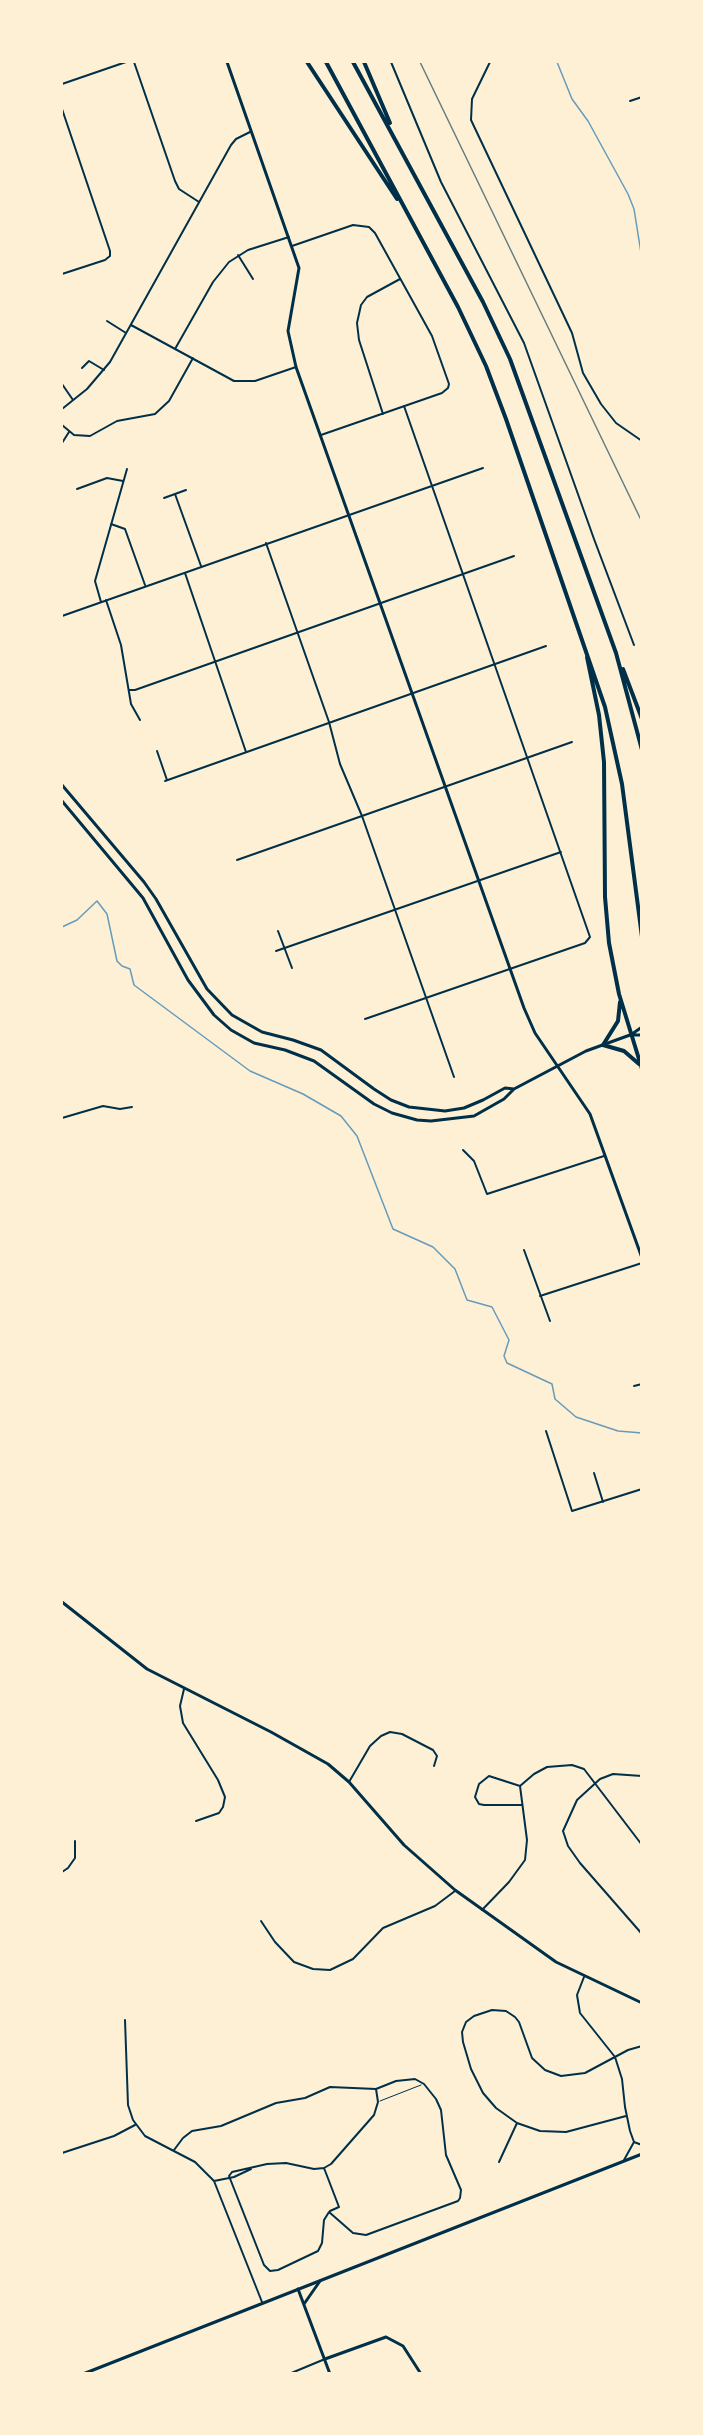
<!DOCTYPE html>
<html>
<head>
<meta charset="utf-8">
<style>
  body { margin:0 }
  #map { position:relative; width:703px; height:2435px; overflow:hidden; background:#fdf0d5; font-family:"Sofia Sans Condensed",sans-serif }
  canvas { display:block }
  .frame { position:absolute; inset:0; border:63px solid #fdf0d5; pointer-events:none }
</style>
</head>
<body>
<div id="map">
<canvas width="703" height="2435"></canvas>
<div class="frame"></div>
</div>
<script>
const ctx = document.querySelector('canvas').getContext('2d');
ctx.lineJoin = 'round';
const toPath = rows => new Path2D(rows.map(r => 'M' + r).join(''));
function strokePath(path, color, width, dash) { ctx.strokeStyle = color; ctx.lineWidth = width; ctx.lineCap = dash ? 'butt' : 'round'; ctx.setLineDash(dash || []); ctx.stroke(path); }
strokePath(toPath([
  [557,62,572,99,588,121,628,194,634,209,642,259],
  [62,927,77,920,97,901,107,914,117,961,122,966,130,969,134,985,250,1071,303,1094,341,1116,357,1136,393,1229,433,1247,455,1269,467,1300,492,1307,509,1340,504,1356,507,1363,552,1384,555,1399,576,1417,618,1431,642,1433]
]), '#669bbc', 1.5);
strokePath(toPath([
  [380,2101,421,2085]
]), '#003049', 1);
strokePath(toPath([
  [134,62,175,181,179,189,199,202],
  [391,62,441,182,524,343,594,539,634,645],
  [490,62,472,99,471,120,572,333,583,373,601,404,616,423,642,441],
  [62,84,126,62],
  [630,101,642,97],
  [62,109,110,251,110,256,105,260,62,274],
  [292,246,353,225,369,227,375,233,432,336,449,384,448,388,442,393,321,435],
  [238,255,253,279],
  [107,321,126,333],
  [131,325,234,381,255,381,296,367],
  [175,349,213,282,229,262,248,250,289,237],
  [82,368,89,361,104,370],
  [62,384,73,400],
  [62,409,87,389,110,362,231,145,236,139,250,132],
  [383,414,359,340,357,323,361,305,367,297,400,279],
  [62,425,74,435,90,436,117,421,155,414,169,401,193,358],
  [62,443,69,432],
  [77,489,107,478,123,481],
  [175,494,201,566],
  [164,498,186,490],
  [111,524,125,529,145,585],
  [266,543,329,722,340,764,362,816,454,1077],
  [185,573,246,752],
  [106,600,121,645,131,704,140,720],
  [101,602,95,581,127,469],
  [62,616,483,468],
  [129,690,135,690,514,556],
  [157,751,167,780],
  [165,781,546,646],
  [237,860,572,742],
  [278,931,292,968],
  [276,951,561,852],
  [365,1019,585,943,590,937,404,406],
  [62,1118,103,1106,120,1109,132,1107],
  [463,1150,474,1161,487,1194,604,1156],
  [524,1250,550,1321],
  [540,1296,642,1263],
  [634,1386,642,1384],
  [546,1431,572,1511,642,1489],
  [594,1473,603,1502],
  [184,1689,180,1706,183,1723,218,1780,225,1797,223,1807,219,1813,196,1821],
  [642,1776,613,1774,600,1779,577,1800,563,1831,568,1846,580,1863,642,1934],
  [349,1782,370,1746,381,1736,390,1732,402,1734,433,1750,437,1756,434,1766],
  [520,1786,534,1774,547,1767,572,1765,584,1769,642,1845],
  [520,1786,489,1776,479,1784,475,1797,479,1804,484,1805,522,1805],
  [62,1872,68,1868,75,1858,75,1841],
  [482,1910,509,1882,525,1860,527,1840,520,1786],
  [261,1921,275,1942,294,1962,313,1969,330,1970,353,1959,383,1928,435,1906,455,1891],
  [584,1977,577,1995,580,2013,615,2057,622,2079,625,2107,630,2131,634,2142,642,2145],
  [125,2020,128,2105,133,2120,145,2136,195,2162,214,2181,262,2302],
  [626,2116,566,2132,540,2131,517,2123,496,2108,483,2093,471,2069,463,2042,462,2032,466,2022,474,2016,492,2010,506,2011,515,2017,519,2022,532,2058,545,2070,561,2076,585,2073,628,2050,642,2046],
  [174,2150,183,2138,192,2131,221,2126,276,2103,305,2098,330,2087,376,2089,378,2102,374,2115,331,2164,324,2168,314,2169,286,2163,267,2164,232,2172,229,2176],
  [62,2153,114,2136,135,2125],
  [624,2160,634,2142],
  [499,2162,517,2123],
  [324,2168,339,2207,330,2211],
  [229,2176,264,2265,270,2271,278,2270,318,2251,322,2243,324,2220,329,2212,353,2233,366,2235,458,2201,460,2198,461,2190,446,2155,441,2110,436,2099,424,2084,415,2079,396,2081,376,2089],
  [214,2181,234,2177,251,2169],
  [289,2374,325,2359]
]), '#003049', 2);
strokePath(toPath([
  [298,2289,330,2374],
  [304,2304,320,2281],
  [325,2359,386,2337,403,2346,421,2374]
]), '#003049', 3);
strokePath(toPath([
  [227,62,299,268,288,331,296,367,524,1008,535,1033,590,1114,642,1258],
  [62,785,144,882,156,899,207,989,232,1015,262,1032,293,1040,321,1050,374,1089,391,1100,409,1107,445,1111,464,1108,483,1100,505,1088,514,1089],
  [62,801,143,898,188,980,214,1015,231,1030,254,1043,285,1050,314,1061,374,1104,392,1113,417,1120,431,1121,474,1116,504,1099,514,1089,586,1051,630,1035,642,1035],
  [632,1034,642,1027],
  [62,1602,147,1669,271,1732,328,1764,349,1782,404,1845,455,1890,556,1962,642,2003],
  [83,2374,642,2154]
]), '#003049', 3);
strokePath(toPath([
  [307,62,397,199],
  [326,62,458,307,486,366,506,419,605,707,622,784,642,937],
  [353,62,483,302,510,359,616,653,642,750],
  [364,62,390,123],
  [587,657,599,715,604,762,605,897,609,943,619,994,642,1069],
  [623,669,642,719],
  [620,1002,618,1021,603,1045,624,1051,639,1064]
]), '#003049', 4);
strokePath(toPath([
  [420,62,642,522]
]), '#657d81', 1.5);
</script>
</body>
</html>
